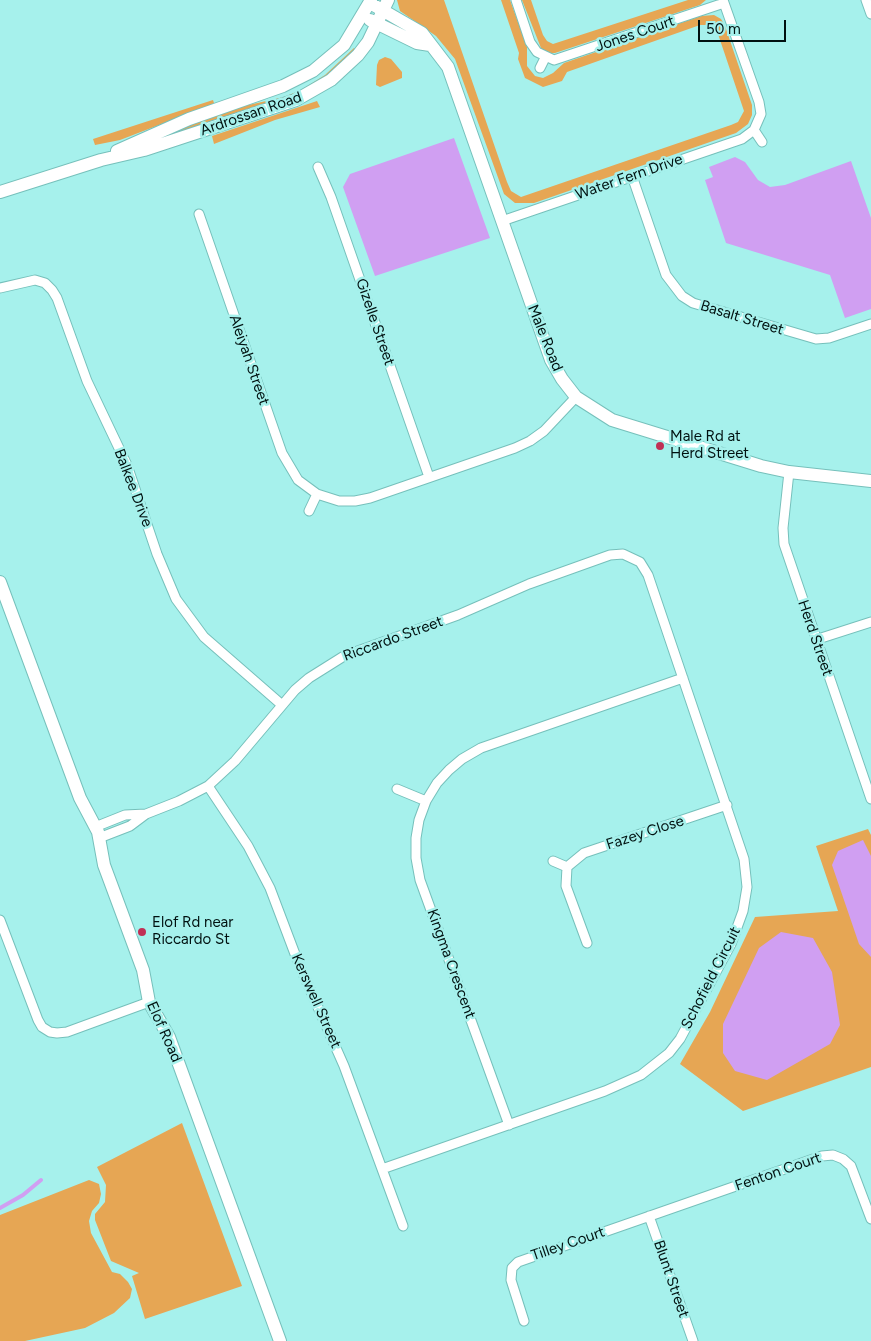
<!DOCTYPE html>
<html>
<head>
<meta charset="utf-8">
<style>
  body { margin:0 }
  #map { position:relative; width:871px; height:1341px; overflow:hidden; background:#a6f1ec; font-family:Figtree,sans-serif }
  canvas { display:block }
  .scale { position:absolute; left:698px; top:20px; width:88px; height:22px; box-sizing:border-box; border:2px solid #001110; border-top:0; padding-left:6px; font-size:15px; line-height:18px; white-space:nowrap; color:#001110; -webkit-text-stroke:4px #a6f1ec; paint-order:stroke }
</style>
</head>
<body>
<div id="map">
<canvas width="871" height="1341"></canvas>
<div class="scale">50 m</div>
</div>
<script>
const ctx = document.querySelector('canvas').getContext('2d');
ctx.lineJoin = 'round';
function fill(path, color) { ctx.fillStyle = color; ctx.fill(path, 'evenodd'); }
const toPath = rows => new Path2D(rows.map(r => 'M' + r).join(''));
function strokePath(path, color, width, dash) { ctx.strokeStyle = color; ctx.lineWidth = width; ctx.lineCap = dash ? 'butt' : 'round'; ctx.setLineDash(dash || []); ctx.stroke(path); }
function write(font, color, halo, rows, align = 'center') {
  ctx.font = font + ' Figtree,sans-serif'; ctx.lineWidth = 5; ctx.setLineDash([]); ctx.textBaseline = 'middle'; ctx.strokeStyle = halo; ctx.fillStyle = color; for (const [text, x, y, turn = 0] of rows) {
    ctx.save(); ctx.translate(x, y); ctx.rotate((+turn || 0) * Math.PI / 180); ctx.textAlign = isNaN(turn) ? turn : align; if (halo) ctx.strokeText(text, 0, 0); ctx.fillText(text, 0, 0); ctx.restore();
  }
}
fill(toPath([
  [397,0,444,0,507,182,511,191,521,197,731,125,738,122,744,111,718,34,708,25,700,25,567,72,562,81,543,87,525,78,518,59,519,53,501,0,510,0,527,47,527,66,535,76,543,78,553,73,564,63,701,16,714,15,721,19,725,26,752,105,752,115,748,124,736,133,534,203,515,203,504,194,455,59,436,36,400,11],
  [522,0,531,0,543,35,547,41,553,44,688,0,706,0,700,5,555,53,547,53,541,48],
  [354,48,356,50,335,72,295,96,159,141,157,136,244,106,284,97,301,90,325,75],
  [385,57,391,59,402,72,402,78,380,87,376,85,377,65,379,60],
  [213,100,214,103,211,105,120,140,95,145,93,139],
  [317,101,320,107,275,120,214,144,212,136],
  [868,829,871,835,871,1067,743,1111,680,1064,710,1012,755,917,838,911,816,846],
  [182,1123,242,1286,145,1319,132,1276,139,1273,111,1261,95,1220,95,1214,105,1202,106,1185,97,1167],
  [89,1180,99,1184,101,1194,99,1203,92,1211,89,1221,91,1233,112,1272,120,1274,128,1282,132,1289,130,1298,114,1313,85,1328,25,1341,0,1341,0,1215]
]), '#e6a654');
fill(toPath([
  [454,138,490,238,375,276,343,187,350,174],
  [735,157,745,162,758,180,770,187,785,185,851,161,871,218,871,309,845,318,830,275,726,243,705,180,713,177,709,167],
  [863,840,871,856,871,957,859,944,832,865,838,851],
  [781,932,813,938,832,972,840,1025,830,1044,767,1080,735,1071,723,1053,723,1024,759,948]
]), '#d09ff2');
strokePath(toPath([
  [0,1208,23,1195,41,1180]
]), '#d09ff2', 4);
const street = toPath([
  [516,0,530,42,537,52,554,60,724,3],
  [866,0,871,14],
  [540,68,545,58],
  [754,130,762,142],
  [318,167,331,197,429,477],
  [632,176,666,275,682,296,693,303,816,339,829,338,871,324],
  [199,214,282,453,298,480,317,494,339,501,355,501,370,498,515,448,530,441,544,431,576,397],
  [502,221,742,139,754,130,761,114,759,102,723,0],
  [0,288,35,280,45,283,52,290,57,298,87,381,127,465,157,554,176,599,204,637,282,705],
  [789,472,783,528,784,544,871,799],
  [309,511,317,494],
  [815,640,871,622],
  [208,786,248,846,270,888,298,962,344,1066,403,1226],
  [397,789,426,801,419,820,416,838,416,858,420,880,509,1125],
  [426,801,437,783,449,770,462,759,481,748,683,678],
  [95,827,125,815,146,814],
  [99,838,130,826,146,814,179,801,208,786,235,761,295,690,309,678,344,656,458,615,529,584,610,555,623,554,640,562,648,575,744,859,747,887,743,911,731,944,680,1039,669,1053,641,1075,605,1091,382,1169],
  [553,861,567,867,584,853,727,805],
  [567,867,566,886,587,943],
  [0,920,38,1020,42,1027,50,1032,57,1033,67,1032,149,1002],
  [649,1216,693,1341],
  [524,1321,511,1280,512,1268,518,1262,822,1156,833,1155,843,1159,851,1166,871,1219]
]);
const secondary = toPath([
  [370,3,422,33,448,67,551,360,562,379,576,397,612,420,761,466,789,472,871,481],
  [370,20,417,43,430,45],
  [117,151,189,119,283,86,313,71,344,45,371,0],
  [0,192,101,160,144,150,296,100,331,80,358,55,368,42,388,0],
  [0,582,80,798,98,832,104,865,143,970,149,1002,169,1037,280,1341]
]);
strokePath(street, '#76c0bb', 11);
strokePath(secondary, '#76c0bb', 14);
strokePath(street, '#fff', 9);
strokePath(secondary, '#fff', 12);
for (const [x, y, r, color] of [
  [660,446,5,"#c03055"],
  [142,932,5,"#c03055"]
]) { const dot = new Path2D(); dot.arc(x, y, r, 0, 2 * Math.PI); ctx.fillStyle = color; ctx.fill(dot); strokePath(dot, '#a6f1ec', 2); }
write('15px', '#001110', '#a6f1ec', [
  ["Jones Court",635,34,-19],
  ["Ardrossan Road",251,114,-19],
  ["Water Fern Drive",629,177,-19],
  ["Basalt Street",742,318,17],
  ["Gizelle Street",375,322,71],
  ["Male Road",545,338,68],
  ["Aleiyah Street",249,360,71],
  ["Balkee Drive",133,488,69],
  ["Herd Street",815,638,71],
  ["Riccardo Street",393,639,-20],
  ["Fazey Close",645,833,-18],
  ["Kingma Crescent",451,964,70],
  ["Schofield Circuit",711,978,-63],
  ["Kerswell Street",316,1001,66],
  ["Elof Road",164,1032,66],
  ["Fenton Court",778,1172,-19],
  ["Tilley Court",568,1244,-19],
  ["Blunt Street",671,1279,71]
]);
write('15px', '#001110', '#a6f1ec', [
  ["Male Rd at",670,437],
  ["Herd Street",670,454],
  ["Elof Rd near",152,923],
  ["Riccardo St",152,940]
], 'left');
</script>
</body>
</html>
